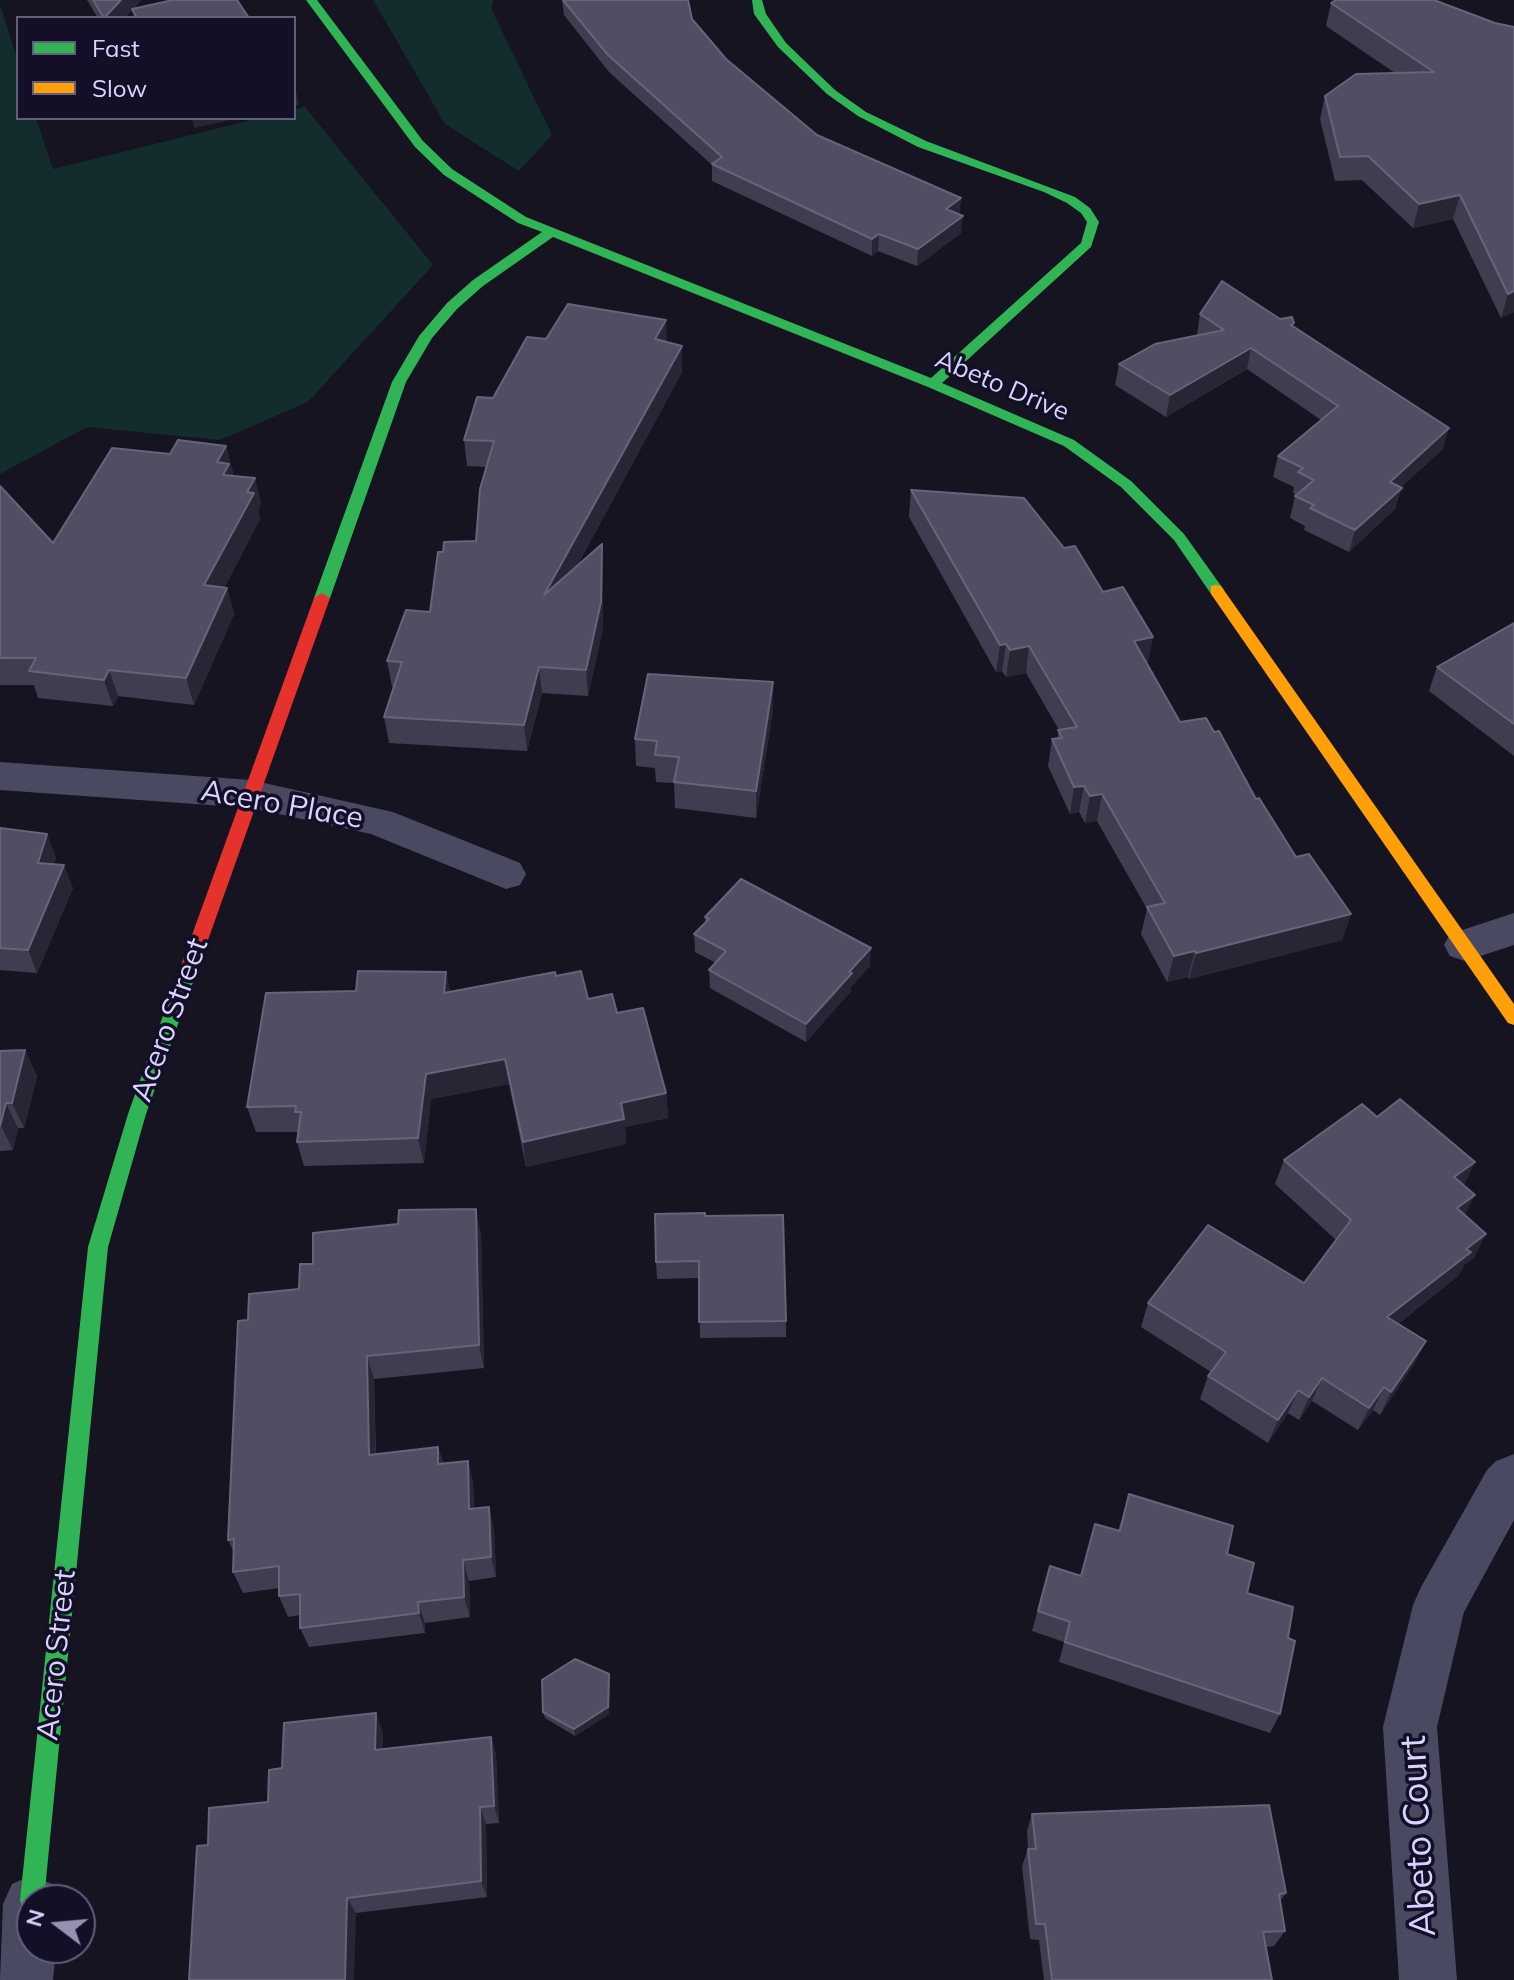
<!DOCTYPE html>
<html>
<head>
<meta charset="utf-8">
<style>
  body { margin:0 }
  #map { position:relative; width:1514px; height:1980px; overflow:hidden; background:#161421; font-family:Mulish,sans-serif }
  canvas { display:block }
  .legend { position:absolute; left:16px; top:16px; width:280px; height:104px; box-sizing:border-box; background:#130f26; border:2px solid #625e7d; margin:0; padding:10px 14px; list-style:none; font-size:24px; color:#d9d4ff }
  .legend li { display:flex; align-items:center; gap:16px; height:40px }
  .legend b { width:40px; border:2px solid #625e7d }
  .north { position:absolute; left:16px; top:1884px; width:80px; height:80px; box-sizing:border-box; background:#130f26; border:2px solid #625e7d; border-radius:50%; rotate:286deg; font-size:22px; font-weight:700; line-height:32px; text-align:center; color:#d9d4ff }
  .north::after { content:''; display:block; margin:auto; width:28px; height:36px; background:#9591b1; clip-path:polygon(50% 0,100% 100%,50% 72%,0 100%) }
</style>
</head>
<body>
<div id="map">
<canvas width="1514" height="1980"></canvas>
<ul class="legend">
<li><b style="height:10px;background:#30b455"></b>Fast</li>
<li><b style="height:10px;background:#ff9f0a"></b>Slow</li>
</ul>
<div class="north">N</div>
</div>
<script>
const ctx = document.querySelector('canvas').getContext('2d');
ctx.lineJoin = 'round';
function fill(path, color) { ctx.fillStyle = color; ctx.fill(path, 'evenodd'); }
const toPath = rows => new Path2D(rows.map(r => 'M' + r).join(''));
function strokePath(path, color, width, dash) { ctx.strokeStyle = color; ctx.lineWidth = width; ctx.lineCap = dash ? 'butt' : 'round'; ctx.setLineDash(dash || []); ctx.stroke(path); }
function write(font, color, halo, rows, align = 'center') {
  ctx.font = font + ' Mulish,sans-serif'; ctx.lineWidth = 7; ctx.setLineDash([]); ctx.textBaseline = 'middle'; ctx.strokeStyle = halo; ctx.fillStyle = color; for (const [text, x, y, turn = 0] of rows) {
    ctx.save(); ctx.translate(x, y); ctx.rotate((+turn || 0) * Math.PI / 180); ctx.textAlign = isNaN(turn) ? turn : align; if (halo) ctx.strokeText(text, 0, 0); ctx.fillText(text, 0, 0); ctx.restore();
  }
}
fill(toPath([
  [373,0,494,0,491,8,552,135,519,171,445,124],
  [0,5,18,61,18,118,36,118,53,169,260,118,294,118,294,109,305,107,433,265,308,402,220,440,87,427,0,474]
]), '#132c2d');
fill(toPath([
  [0,762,251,780,393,812,520,863,526,874,520,885,506,889,371,834,251,808,0,790,0,762],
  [1514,913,1514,945,1465,961,1450,956,1444,945,1450,934,1514,913],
  [1514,1454,1514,1520,1464,1612,1437,1727,1457,1980,1399,1980,1383,1727,1413,1605,1421,1587,1487,1470,1496,1461,1514,1454],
  [32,1875,52,1884,59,1900,32,1900,32,1948,56,1948,53,1980,0,1980,3,1904,12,1884,32,1875]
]), '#4a4962');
fill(toPath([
  [306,0,317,0,423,141,452,169,526,217,931,378,1081,243,1087,222,1081,213,1067,203,1044,192,918,147,858,116,827,94,778,47,754,14,752,0,762,0,766,14,786,43,835,90,866,112,926,141,1075,197,1090,208,1099,222,1091,247,942,383,1074,440,1131,481,1184,534,1224,590,1221,594,1211,594,1174,540,1121,487,1064,446,928,387,553,237,483,286,457,309,432,338,406,382,330,598,327,602,317,602,314,598,392,382,419,336,447,303,473,280,542,232,518,223,444,175,415,147,306,0],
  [189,961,195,963,198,968,146,1114,108,1247,44,1900,32,1900,32,1912,23,1909,20,1900,88,1247,128,1114,180,968,183,963,189,961]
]), '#30b455');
fill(toPath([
  [1216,585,1221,586,1514,1004,1514,1025,1508,1023,1211,594,1211,586,1216,585]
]), '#ff9f0a');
fill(toPath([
  [322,593,330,598,198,968,195,973,189,975,183,973,180,968,314,598,322,593]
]), '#e5322d');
fill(toPath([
  [87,0,141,0,133,9,249,18,134,18,132,10,124,18,98,18],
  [562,0,688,0,692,19,726,59,817,135,961,198,959,215,961,233,917,266,878,251,872,256,712,181,712,165,609,72,564,15],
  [1434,0,1514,312,1501,318,1453,219,1413,228,1362,180,1335,181,1320,119,1325,96,1395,73,1326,26,1331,3],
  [1200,314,1293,327,1443,449,1401,487,1395,509,1349,552,1304,530,1305,526,1290,518,1295,496,1296,495,1293,493,1294,487,1273,477,1278,456,1321,420,1247,369,1166,417,1115,385,1119,364,1197,335],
  [546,339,667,342,682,372,577,566,603,570,603,628,588,696,542,693,527,751,389,743,384,717,394,687,392,687,387,661,430,612,443,552,476,541,487,467,467,466,464,440,493,398],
  [226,446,233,473,232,476,255,478,261,505,258,510,260,519,224,588,227,588,234,614,194,705,118,696,113,706,38,698,34,685,0,685,0,486,53,543,170,454],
  [911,490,1064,548,1103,592,1153,637,1147,664,1180,722,1256,799,1296,857,1351,914,1342,940,1189,979,1188,977,1167,982,1141,934,1147,909,1097,821,1085,823,1079,812,1070,814,1048,766,1052,739,1057,739,1059,730,1026,673,1006,677,1002,671,996,672,909,517],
  [1514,623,1514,756,1429,691,1437,667],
  [773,709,756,818,675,808,674,783,656,782,655,768,636,766,635,739],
  [0,828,56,857,54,864,73,888,37,973,0,970],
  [705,917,870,966,851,987,851,991,806,1042,710,988,709,970,716,963,695,952,694,934,705,923],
  [446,972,450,992,556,976,588,999,617,1013,666,1093,668,1118,625,1127,626,1144,526,1167,509,1084,431,1099,424,1163,304,1166,297,1142,298,1132,256,1132,247,1107,356,991],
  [25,1050,37,1076,24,1128,18,1128,13,1150,0,1151,0,1051],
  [1377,1117,1475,1162,1464,1184,1465,1215,1474,1258,1464,1265,1458,1276,1398,1324,1426,1341,1414,1364,1380,1415,1373,1410,1358,1430,1312,1401,1299,1420,1288,1413,1268,1443,1200,1399,1208,1376,1211,1372,1141,1327,1148,1303,1304,1283,1336,1240,1275,1184,1284,1160],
  [705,1216,786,1321,786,1337,700,1338,699,1278,657,1279,656,1262],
  [481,1234,484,1368,374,1379,376,1454,438,1447,443,1463,468,1461,473,1482,474,1508,494,1528,496,1577,469,1581,470,1617,425,1623,425,1633,309,1647,300,1628,300,1615,288,1617,279,1596,279,1588,243,1593,233,1572,234,1553,228,1540,248,1320,299,1289,313,1264],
  [1129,1494,1227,1554,1247,1593,1288,1638,1280,1714,1270,1733,1059,1662,1064,1642,1032,1631,1050,1566,1081,1576,1095,1524,1118,1531],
  [609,1674,610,1681,609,1714,575,1736,545,1718,543,1712],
  [383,1732,383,1749,491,1737,496,1755,499,1823,486,1824,487,1897,356,1913,208,1845,268,1802,282,1768],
  [1032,1814,1286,1893,1280,1901,1285,1931,1274,1946,1266,1947,1272,1980,1044,1980,1039,1940,1030,1939,1022,1866,1028,1849,1027,1831]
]), '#403d50');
fill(toPath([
  [121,0,141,0,124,18,104,18],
  [294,82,299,105,294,106],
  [192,118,239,118,194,128],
  [1460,195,1453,219,1413,228,1419,204],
  [961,198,959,216,946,209],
  [963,216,961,233,917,266,918,249],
  [879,234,878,251,872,256,872,239],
  [1514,291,1514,312,1501,318,1508,294],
  [666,320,667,346,655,339],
  [682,346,682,372,547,621,544,595],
  [1251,348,1247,369,1166,417,1170,395],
  [1449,428,1443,449,1383,503,1390,482],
  [226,446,233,473,231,475,235,490,229,502,217,462],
  [255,478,261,505,258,510,260,519,211,612,204,585],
  [1402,488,1395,509,1349,552,1355,530],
  [602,544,603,570,603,628,588,696,586,670],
  [227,588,234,614,194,705,186,678],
  [1153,637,1148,664,1129,668,1134,641],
  [1006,644,1002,671,996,672,1000,645],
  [1029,646,1026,673,1006,677,1010,650],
  [539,667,542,693,527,751,524,725],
  [109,670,118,696,113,706,104,680],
  [773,682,773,709,756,818,756,791],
  [1084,786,1079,812,1070,814,1074,787],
  [1102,794,1097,821,1085,823,1090,796],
  [47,834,56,857,47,886,38,863],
  [64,865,73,888,37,973,28,950],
  [1351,914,1342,940,1189,979,1196,953],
  [871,948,870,966,851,987,851,991,806,1042,806,1024],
  [1195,951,1188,977,1167,982,1174,956],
  [446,972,451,998,444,993],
  [25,1050,37,1076,24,1128,12,1103],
  [505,1059,509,1084,431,1099,424,1163,418,1138,426,1074],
  [666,1093,668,1118,625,1127,626,1144,526,1167,523,1142,621,1103],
  [6,1103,18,1128,13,1150,1,1126],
  [1475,1162,1463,1186,1454,1177],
  [1475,1195,1463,1219,1457,1208],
  [476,1209,481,1234,484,1368,479,1345],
  [1486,1234,1474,1258,1464,1265,1458,1276,1376,1341,1387,1317],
  [1426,1341,1414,1364,1380,1415,1391,1392],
  [367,1356,374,1379,376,1477,369,1455],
  [1322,1378,1312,1401,1299,1420,1309,1397],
  [1384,1387,1373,1410,1358,1430,1369,1408],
  [1298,1390,1288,1413,1268,1443,1278,1420],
  [438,1447,444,1469,438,1464],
  [468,1461,473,1482,474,1530,469,1509],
  [489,1507,494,1528,496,1577,491,1557],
  [463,1560,469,1581,470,1617,464,1597],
  [418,1602,425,1623,425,1633,419,1613],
  [609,1674,610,1681,609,1714,575,1736,574,1729],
  [376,1713,383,1732,383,1768,375,1750],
  [491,1737,496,1755,499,1823,494,1806],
  [480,1807,486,1824,487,1897,481,1881],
  [347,1898,356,1913,354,1980,345,1980]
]), '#282635');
const building = toPath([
  [93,0,121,0,104,18,93,0],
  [173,0,237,0,249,18,137,18,132,9,173,0],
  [563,0,688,0,692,19,726,59,817,135,961,198,946,209,963,216,918,249,879,234,872,239,712,164,722,157,608,55,563,0],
  [1336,0,1434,0,1495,23,1514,27,1514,291,1508,294,1460,195,1419,204,1368,156,1340,157,1325,96,1356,74,1434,72,1331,3,1336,0],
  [1222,281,1280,319,1292,317,1294,323,1291,325,1449,428,1390,482,1402,488,1355,530,1310,508,1314,505,1295,496,1314,480,1298,472,1303,468,1278,456,1338,406,1251,348,1170,395,1119,364,1155,344,1224,330,1200,314,1222,281],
  [568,304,666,320,655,339,682,346,544,595,602,544,601,602,586,670,539,667,524,725,384,717,402,662,387,661,406,610,430,612,438,552,443,552,444,542,476,541,480,489,494,441,464,440,477,397,493,398,527,337,546,339,568,304],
  [178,440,226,446,217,462,229,464,223,475,255,478,247,492,254,493,204,585,227,588,186,678,109,670,104,680,29,671,36,658,0,658,0,486,53,543,112,448,170,454,178,440],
  [911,490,1024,498,1064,548,1075,546,1103,592,1123,587,1153,637,1134,641,1180,722,1206,718,1214,732,1219,731,1256,799,1259,798,1296,857,1309,854,1351,914,1196,953,1195,951,1174,956,1147,907,1165,903,1102,794,1090,796,1084,786,1074,787,1052,739,1062,738,1058,730,1077,727,1029,646,1010,650,1006,644,1000,645,911,490],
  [1514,623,1514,724,1437,667,1514,623],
  [648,674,773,682,756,791,674,782,679,757,655,755,657,741,635,739,648,674],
  [0,828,47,834,38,863,64,865,28,950,0,948,0,828],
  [741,879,871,948,849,972,852,973,806,1024,709,970,726,951,694,934,709,919,705,917,741,879],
  [358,971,446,972,444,993,555,972,556,976,581,971,588,999,612,994,617,1013,643,1008,666,1093,621,1103,624,1119,523,1142,505,1059,426,1074,418,1138,297,1142,301,1112,295,1112,296,1106,247,1107,266,993,356,991,358,971],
  [25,1050,12,1103,6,1103,0,1126,0,1051,25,1050],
  [1400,1099,1475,1162,1454,1177,1475,1195,1457,1208,1486,1234,1466,1249,1471,1252,1387,1317,1426,1341,1391,1392,1384,1387,1369,1408,1322,1378,1309,1397,1298,1390,1278,1420,1208,1376,1226,1352,1148,1303,1208,1225,1304,1283,1351,1220,1284,1160,1362,1104,1377,1117,1400,1099],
  [476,1209,479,1345,367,1356,369,1455,438,1447,438,1464,468,1461,469,1509,489,1507,491,1557,463,1560,464,1597,418,1602,419,1613,300,1628,300,1594,279,1596,279,1566,233,1572,234,1539,228,1540,238,1321,248,1320,249,1294,299,1289,300,1264,313,1264,313,1233,398,1224,399,1210,476,1209],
  [705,1213,705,1216,783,1215,786,1321,699,1322,699,1261,656,1262,655,1214,705,1213],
  [1129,1494,1233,1526,1227,1554,1254,1563,1247,1593,1293,1607,1288,1638,1295,1641,1280,1714,1065,1642,1070,1622,1038,1611,1050,1566,1081,1576,1095,1524,1120,1531,1129,1494],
  [575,1659,609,1674,608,1707,574,1729,543,1712,542,1680,575,1659],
  [376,1713,375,1750,491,1737,494,1806,480,1807,481,1881,347,1898,345,1980,189,1980,197,1846,208,1845,209,1808,268,1802,269,1770,282,1768,284,1723,376,1713],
  [1269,1805,1286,1893,1279,1894,1285,1931,1263,1932,1272,1980,1052,1980,1045,1924,1036,1924,1028,1849,1036,1849,1032,1814,1269,1805]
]);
fill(building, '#504e63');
strokePath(building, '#66637b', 2);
write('26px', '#d9d4ff', '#130f26', [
  ["Abeto Drive",1002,386,23]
]);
write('30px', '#d9d4ff', '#130f26', [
  ["Acero Place",282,805,10],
  ["Acero Street",170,1020,-70],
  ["Acero Street",57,1655,-84]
]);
write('36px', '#d9d4ff', '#130f26', [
  ["Abeto Court",1419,1836,-93]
]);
</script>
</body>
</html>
